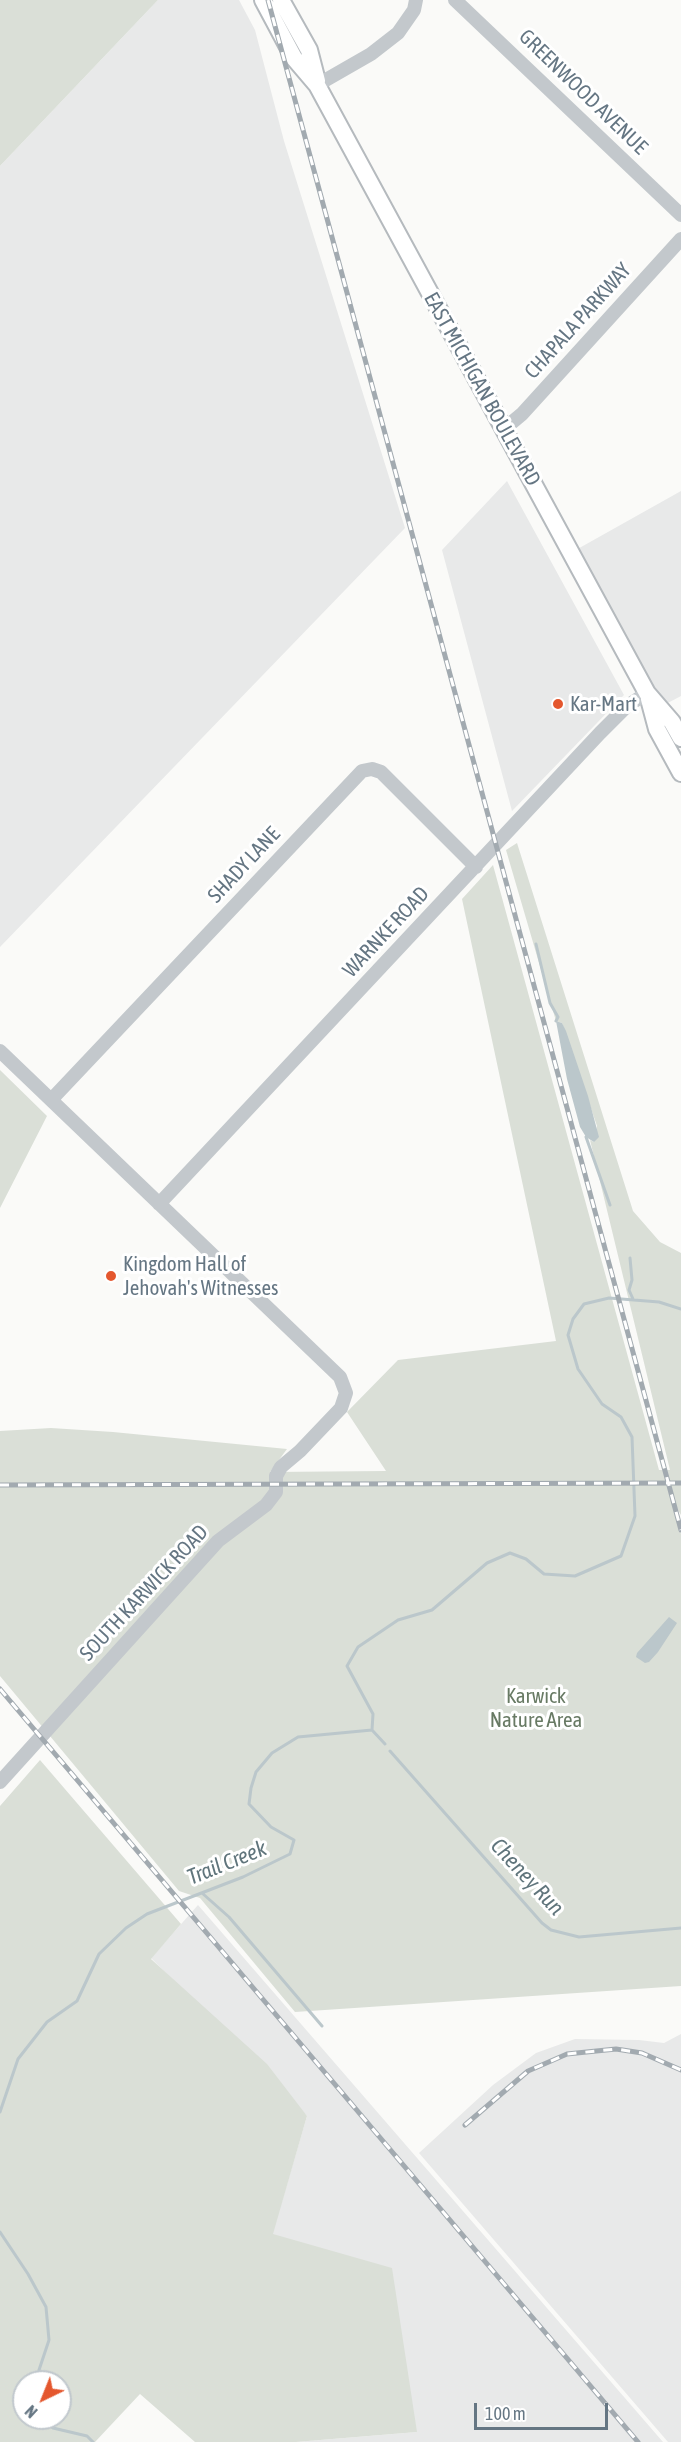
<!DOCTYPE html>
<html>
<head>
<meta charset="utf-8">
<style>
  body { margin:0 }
  #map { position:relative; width:681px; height:2442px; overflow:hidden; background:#fafaf8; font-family:"Asap Condensed",sans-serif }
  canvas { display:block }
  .north { position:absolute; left:12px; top:2370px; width:60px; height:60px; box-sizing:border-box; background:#fff; border:2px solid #c1c8cd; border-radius:50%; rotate:223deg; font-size:16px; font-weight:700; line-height:24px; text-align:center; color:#657683 }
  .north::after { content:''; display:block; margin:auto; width:21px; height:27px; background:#e4572e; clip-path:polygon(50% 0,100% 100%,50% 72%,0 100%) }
  .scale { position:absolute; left:474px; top:2403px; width:134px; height:27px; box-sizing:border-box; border:3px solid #657683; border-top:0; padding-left:8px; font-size:18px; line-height:21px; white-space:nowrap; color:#657683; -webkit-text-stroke:4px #fff; paint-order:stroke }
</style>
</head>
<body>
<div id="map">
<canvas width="681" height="2442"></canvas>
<div class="north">N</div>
<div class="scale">100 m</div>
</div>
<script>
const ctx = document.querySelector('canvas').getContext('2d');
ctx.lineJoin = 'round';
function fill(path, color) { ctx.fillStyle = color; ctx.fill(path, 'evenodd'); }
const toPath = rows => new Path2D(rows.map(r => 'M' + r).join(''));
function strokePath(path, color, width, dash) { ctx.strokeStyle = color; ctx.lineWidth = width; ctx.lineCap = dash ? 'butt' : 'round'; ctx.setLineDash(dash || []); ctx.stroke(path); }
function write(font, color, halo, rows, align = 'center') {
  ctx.font = font + ' "Asap Condensed",sans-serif'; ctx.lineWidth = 6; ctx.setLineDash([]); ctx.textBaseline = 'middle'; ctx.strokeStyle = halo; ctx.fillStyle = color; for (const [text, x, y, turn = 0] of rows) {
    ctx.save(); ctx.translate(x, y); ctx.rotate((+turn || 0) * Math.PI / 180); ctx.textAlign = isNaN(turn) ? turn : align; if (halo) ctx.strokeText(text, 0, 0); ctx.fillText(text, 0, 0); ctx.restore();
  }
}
fill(toPath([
  [158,0,239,0,255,30,284,141,405,528,0,947,0,166],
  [507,481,624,695,512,811,442,550],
  [681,491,681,696,664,705,650,691,574,551],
  [198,1905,482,2233,663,2442,296,2442,417,2432,272,2235,307,2116,151,1958],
  [681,2034,681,2442,668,2442,419,2153,493,2085,536,2053,575,2039,639,2040,664,2043]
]), '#e8e9e9');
fill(toPath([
  [0,0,158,0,0,166],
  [517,843,633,1211,660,1242,681,1253,681,1515,673,1502,681,1534,681,1986,295,2012,200,1898,179,1891,0,1676,0,1431,51,1428,113,1432,287,1449,270,1472,386,1471,347,1412,398,1360,556,1341,462,899,493,865,659,1470,670,1470,590,1140,594,1142,597,1126,562,1023,556,1021,506,850],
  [0,1070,47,1116,0,1208],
  [40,1760,181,1924,151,1959,267,2064,307,2116,273,2234,392,2268,417,2432,296,2442,195,2442,140,2394,95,2442,0,2442,0,1806],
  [24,2382,60,2382,60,2418,24,2418]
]), '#dadfd7');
fill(toPath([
  [556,1021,562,1023,566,1031,588,1096,599,1137,594,1142,586,1137,580,1127,567,1079],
  [669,1617,677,1623,658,1652,649,1662,645,1663,636,1657,637,1653]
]), '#bbc7cb');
strokePath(toPath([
  [536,944,550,1003,558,1017,556,1021],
  [586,1137,610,1205],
  [630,1258,632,1280,629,1290,633,1299],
  [372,1730,385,1744],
  [390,1751,542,1923,551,1930,579,1937,681,1928],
  [202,1893,229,1917,322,2026],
  [0,2112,18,2059,47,2022,77,2001,99,1954,126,1928,147,1914,243,1877,290,1854,294,1840,271,1827,249,1804,251,1788,256,1772,272,1753,298,1737,372,1730,373,1714,347,1666,358,1647,398,1620,432,1610,487,1563,510,1553,526,1559,544,1574,575,1576,621,1556,635,1516,632,1437,621,1417,602,1404,578,1369,568,1335,573,1319,584,1304,609,1298,659,1302,681,1309],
  [0,2232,28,2274,46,2307,49,2340,39,2370,38,2382],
  [41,2418,53,2428,87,2436,93,2442]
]), '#bbc7cb', 3);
const major = toPath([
  [263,0,294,58,317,85,647,693,672,722,681,738],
  [281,0,309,50,317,81],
  [649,699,657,729,681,773]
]);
strokePath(major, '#b5babe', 20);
strokePath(toPath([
  [455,0,681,215],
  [317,85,371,54,398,33,414,10,416,0],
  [504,429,522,414,681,239],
  [0,1051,340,1377,346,1393,341,1408,300,1451,281,1467,276,1476,276,1492,266,1505,218,1541,0,1782],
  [51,1100,362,771,372,769,381,772,476,867],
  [159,1204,600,733,627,706,647,693]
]), '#c3c8cc', 14);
strokePath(major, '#fff', 16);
const rail = toPath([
  [268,0,681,1530],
  [0,1485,681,1483],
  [0,1689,638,2442],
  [465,2125,528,2071,567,2054,616,2049,642,2053,681,2070]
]);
strokePath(rail, '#a2aab0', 5);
strokePath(rail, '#fff', 3, [9]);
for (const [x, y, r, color] of [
  [558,704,6,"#e4572e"],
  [111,1276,6,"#e4572e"]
]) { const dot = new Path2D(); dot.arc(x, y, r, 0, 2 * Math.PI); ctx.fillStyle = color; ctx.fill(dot); strokePath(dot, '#fff', 2); }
write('21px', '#657683', '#fff', [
  ["GREENWOOD AVENUE",583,92,44],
  ["CHAPALA PARKWAY",578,321,-48],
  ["EAST MICHIGAN BOULEVARD",482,389,61],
  ["SHADY LANE",244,865,-47],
  ["WARNKE ROAD",386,932,-47],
  ["SOUTH KARWICK ROAD",144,1593,-47]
]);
write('21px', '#657683', '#fff', [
  ["Kar-Mart",570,704],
  ["Kingdom Hall of",123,1264],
  ["Jehovah's Witnesses",123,1288]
], 'left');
write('21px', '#687a64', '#fff', [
  ["Karwick",536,1696],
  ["Nature Area",536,1720]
]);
write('italic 22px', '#60757c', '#fff', [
  ["Trail Creek",227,1863,-22],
  ["Cheney Run",527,1877,47]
]);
</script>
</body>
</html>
